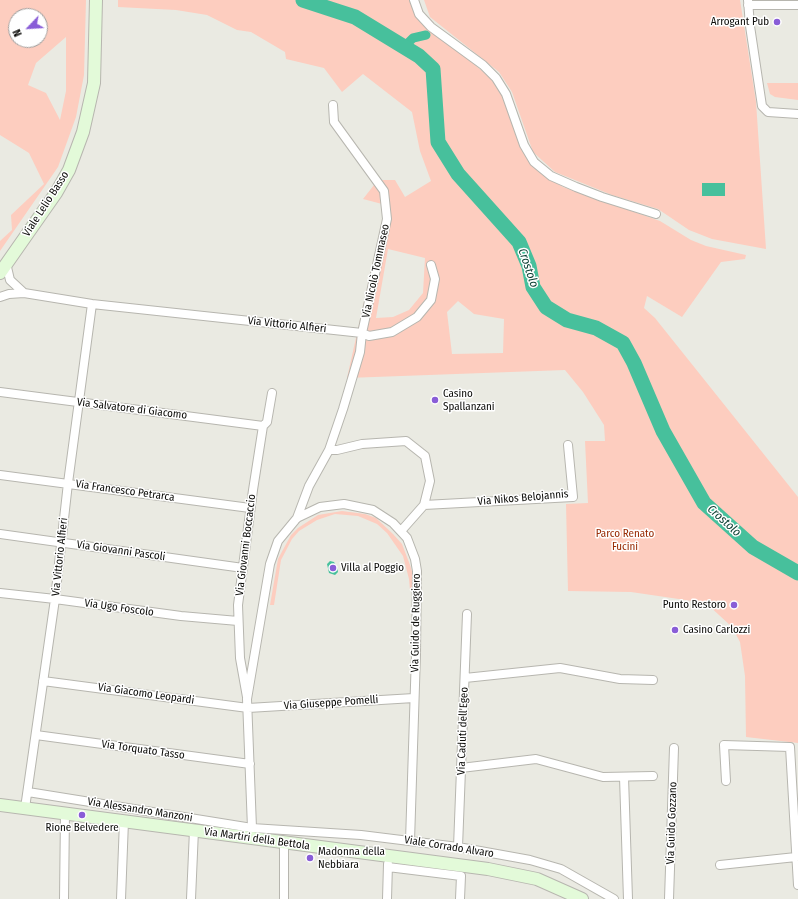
<!DOCTYPE html>
<html>
<head>
<meta charset="utf-8">
<style>
  body { margin:0 }
  #map { position:relative; width:798px; height:899px; overflow:hidden; background:#eaeae2; font-family:"Fira Sans Condensed",sans-serif }
  canvas { display:block }
  .north { position:absolute; left:8px; top:8px; width:40px; height:40px; box-sizing:border-box; background:#fff; border:1px solid #9e9e9d; border-radius:50%; rotate:245deg; font-size:11px; font-weight:700; line-height:16px; text-align:center; color:#0c0c09 }
  .north::after { content:''; display:block; margin:auto; width:14px; height:18px; background:#895dd7; clip-path:polygon(50% 0,100% 100%,50% 72%,0 100%) }
</style>
</head>
<body>
<div id="map">
<canvas width="798" height="899"></canvas>
<div class="north">N</div>
</div>
<script>
const ctx = document.querySelector('canvas').getContext('2d');
ctx.lineJoin = 'round';
function fill(path, color) { ctx.fillStyle = color; ctx.fill(path, 'evenodd'); }
const toPath = rows => new Path2D(rows.map(r => 'M' + r).join(''));
function strokePath(path, color, width, dash) { ctx.strokeStyle = color; ctx.lineWidth = width; ctx.lineCap = dash ? 'butt' : 'round'; ctx.setLineDash(dash || []); ctx.stroke(path); }
function write(font, color, halo, rows, align = 'center') {
  ctx.font = font + ' "Fira Sans Condensed",sans-serif'; ctx.lineWidth = 3; ctx.setLineDash([]); ctx.textBaseline = 'middle'; ctx.strokeStyle = halo; ctx.fillStyle = color; for (const [text, x, y, turn = 0] of rows) {
    ctx.save(); ctx.translate(x, y); ctx.rotate((+turn || 0) * Math.PI / 180); ctx.textAlign = isNaN(turn) ? turn : align; if (halo) ctx.strokeText(text, 0, 0); ctx.fillText(text, 0, 0); ctx.restore();
  }
}
fill(toPath([
  [0,0,86,0,84,75,76,117,58,167,0,251,0,241,12,230,11,215,44,184,29,153,0,135],
  [16,16,40,16,40,40,16,40],
  [66,37,66,91,60,120,46,93,28,85,36,63],
  [118,0,412,0,417,16,487,75,498,87,503,96,523,152,530,161,555,182,563,187,660,221,691,240,706,246,746,255,745,259,721,262,682,317,647,296,644,308,655,318,798,497,798,743,746,737,745,676,740,642,732,627,706,603,631,592,568,591,566,504,588,503,585,441,605,441,604,425,583,392,565,370,347,378,383,217,382,204,363,199,374,185,383,180,395,180,405,197,431,181,420,151,412,112,363,74,342,92,324,68,286,59,285,52,251,32,237,30,207,15,176,10,118,7],
  [388,249,425,258,423,293,409,310,393,317,376,318],
  [458,301,474,314,504,319,503,353,452,354,447,312],
  [424,0,740,0,756,102,766,249,712,239,689,230,658,209,612,195,555,172,533,152,512,92,499,72,430,17],
  [767,83,798,83,798,100,775,97,770,94],
  [342,511,365,514,376,518,393,534,402,544,410,565,413,575,412,590,410,590,409,579,403,556,387,533,377,524,358,516,335,514,317,520,299,531,292,539,281,560,274,605,270,605,278,559,291,535,298,528,318,515]
]), '#fdcdbf');
fill(toPath([
  [702,183,725,183,725,196,702,196],
  [330,561,334,562,337,567,338,572,335,575,329,573,327,564]
]), '#47c09c');
strokePath(toPath([
  [404,47,413,38,426,35]
]), '#47c09c', 9);
strokePath(toPath([
  [303,0,355,17,419,56,433,69,438,142,458,174,519,242,529,266,533,287,546,307,567,320,596,328,623,343,634,363,663,431,704,503,753,547,798,573]
]), '#47c09c', 15);
const minor = toPath([
  [414,0,419,14,431,27,483,65,496,78,506,94,524,145,534,162,551,176,576,187,602,197,656,214],
  [748,0,750,26,762,106,768,112,798,114],
  [748,5,798,5],
  [6,263,10,280,24,293],
  [0,297,9,294,24,293,92,304,362,333,369,336,392,332,417,317,431,300,435,279,431,265],
  [0,392,263,426],
  [329,450,337,450,362,444,406,441,425,456,430,481,424,505],
  [0,475,250,508],
  [297,518,309,486,329,450,343,409,360,352,362,333,387,219,384,191,334,122,333,105],
  [401,531,424,505,573,497,568,445],
  [0,534,243,568],
  [0,593,55,599,181,616,238,621],
  [465,678,560,668,620,679,653,680],
  [43,681,248,708,414,698],
  [247,697,240,658,238,605,253,490,263,426,267,422,272,393],
  [36,735,250,764],
  [461,768,536,759,603,777,653,776],
  [624,777,628,899],
  [726,781,724,745,790,747,798,885],
  [28,792,252,828,361,835,458,847,530,860,561,869,614,899],
  [25,808,55,599,68,483,92,304],
  [252,828,247,699,270,564,278,541,297,518,320,507,344,504,373,510,393,523,407,538,415,559,417,571,416,654,410,841],
  [284,842,284,899],
  [458,847,467,614],
  [720,865,796,857],
  [388,867,461,876,460,899],
  [64,899,65,813],
  [121,899,124,821],
  [191,899,194,830],
  [387,899,388,864],
  [669,899,674,748]
]);
const secondary = toPath([
  [0,273,56,193,69,170,83,132,94,83,96,0],
  [0,805,488,869,537,879,582,899]
]);
strokePath(minor, '#b7b6af', 10);
strokePath(secondary, '#b7b6af', 14);
strokePath(minor, '#fff', 8);
strokePath(secondary, '#e3fad9', 12);
for (const [x, y, r, color] of [
  [777,22,4,"#895dd7"],
  [435,400,4,"#895dd7"],
  [333,568,4,"#895dd7"],
  [734,605,4,"#895dd7"],
  [675,630,4,"#895dd7"],
  [82,815,4,"#895dd7"],
  [310,858,4,"#895dd7"]
]) { const dot = new Path2D(); dot.arc(x, y, r, 0, 2 * Math.PI); ctx.fillStyle = color; ctx.fill(dot); strokePath(dot, '#fff', 1.5); }
write('11px', '#0c0c09', '#fff', [
  ["Arrogant Pub",769,22,"right"],
  ["Casino",443,394],
  ["Spallanzani",443,407],
  ["Villa al Poggio",341,568],
  ["Punto Restoro",726,605,"right"],
  ["Casino Carlozzi",683,630],
  ["Rione Belvedere",82,828,"center"],
  ["Madonna della",318,852],
  ["Nebbiara",318,865]
], 'left');
write('11px', '#0c0c09', '#fff', [
  ["Viale Lelio Basso",46,204,-57],
  ["Via Nicolò Tommaseo",376,271,-78],
  ["Via Vittorio Alfieri",287,325,6],
  ["Via Salvatore di Giacomo",132,409,7],
  ["Via Francesco Petrarca",125,491,8],
  ["Via Nikos Belojannis",523,498,-5],
  ["Via Giovanni Boccaccio",246,545,-83],
  ["Via Giovanni Pascoli",121,551,8],
  ["Via Vittorio Alfieri",60,557,-84],
  ["Via Ugo Foscolo",119,608,8],
  ["Via Guido de Ruggiero",416,623,-89],
  ["Via Giacomo Leopardi",146,694,8],
  ["Via Giuseppe Pomelli",331,703,-4],
  ["Via Caduti dell'Egeo",463,731,-88],
  ["Via Torquato Tasso",143,750,8],
  ["Via Alessandro Manzoni",140,810,9],
  ["Via Guido Gozzano",672,823,-88],
  ["Via Martiri della Bettola",257,839,8],
  ["Viale Corrado Alvaro",449,847,9]
]);
write('11px', '#982b04', '#fff', [
  ["Parco Renato",625,534],
  ["Fucini",625,547]
]);
write('italic 12px', '#063d2f', '#fff', [
  ["Crostolo",528,268,71],
  ["Crostolo",724,521,42]
]);
</script>
</body>
</html>
